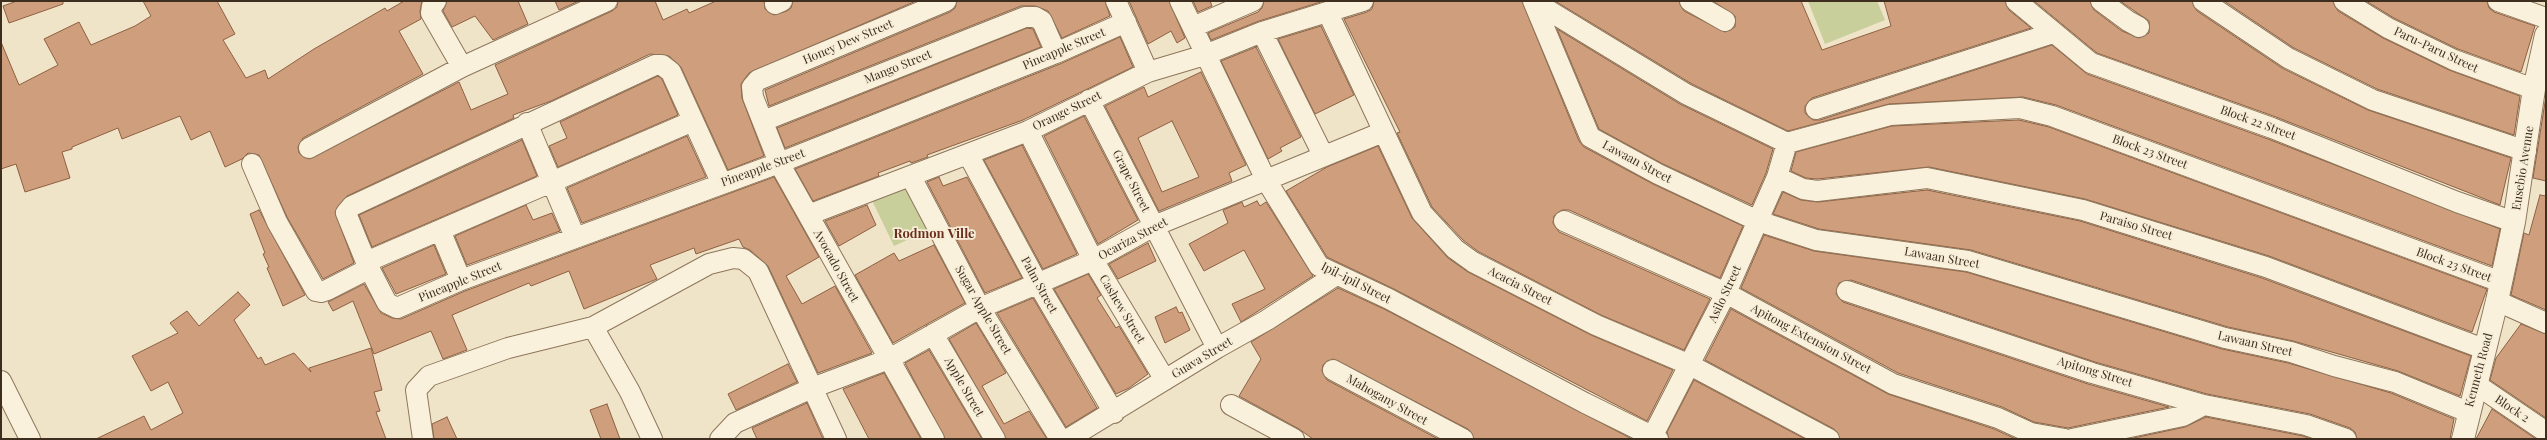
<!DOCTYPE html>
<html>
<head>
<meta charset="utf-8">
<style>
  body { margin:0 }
  #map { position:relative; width:2547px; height:440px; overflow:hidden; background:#f0e4c8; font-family:"Playfair Display",serif }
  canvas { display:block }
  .frame { position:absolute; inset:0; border:2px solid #3d2e20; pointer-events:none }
</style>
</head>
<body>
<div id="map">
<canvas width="2547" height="440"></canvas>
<div class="frame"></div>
</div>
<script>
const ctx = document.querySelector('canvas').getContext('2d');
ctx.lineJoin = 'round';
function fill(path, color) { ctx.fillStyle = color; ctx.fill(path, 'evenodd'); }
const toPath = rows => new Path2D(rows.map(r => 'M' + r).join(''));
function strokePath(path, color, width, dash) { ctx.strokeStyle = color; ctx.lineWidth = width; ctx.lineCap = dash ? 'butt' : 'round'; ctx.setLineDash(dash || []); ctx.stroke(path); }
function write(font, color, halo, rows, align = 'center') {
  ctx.font = font + ' "Playfair Display",serif'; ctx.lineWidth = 3.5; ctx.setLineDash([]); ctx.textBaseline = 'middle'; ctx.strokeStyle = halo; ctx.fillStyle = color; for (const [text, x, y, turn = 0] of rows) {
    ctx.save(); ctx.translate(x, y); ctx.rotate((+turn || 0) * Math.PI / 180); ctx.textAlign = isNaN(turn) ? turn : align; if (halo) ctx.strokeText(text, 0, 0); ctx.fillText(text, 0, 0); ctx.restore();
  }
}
fill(toPath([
  [1808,1,1877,1,1885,20,1825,44],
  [905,169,933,228,894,246,866,188]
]), '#c9cf9b');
const building = toPath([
  [17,1,63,1,63,4,9,23,3,6,17,1],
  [143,1,217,1,235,34,223,40,246,78,265,70,268,79,314,49,385,8,387,11,404,1,422,1,420,11,421,19,399,31,423,74,303,138,298,147,299,153,309,159,459,82,471,110,508,94,495,65,612,11,617,7,618,1,655,1,663,20,687,9,689,13,716,1,764,1,765,9,774,15,787,11,791,8,793,1,916,1,749,73,741,84,742,98,764,156,728,170,681,67,669,56,650,54,551,101,513,115,514,118,347,196,335,212,354,263,323,279,287,217,259,155,248,153,242,159,225,167,210,131,191,140,180,116,122,139,118,128,72,147,72,149,62,152,70,178,25,192,16,164,1,169,1,42,19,85,58,65,44,39,79,22,91,45,135,26,151,16,143,1],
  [447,1,518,1,528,24,493,40,475,16,452,27,443,11,447,1],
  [555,1,579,1,559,10,555,1],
  [957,1,1105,1,1110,16,1062,38,1048,11,1035,6,1021,6,769,106,765,90,950,12,955,8,957,1],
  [1129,1,1169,1,1185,38,1177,43,1171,31,1148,44,1129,1],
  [1193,1,1210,1,1212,6,1198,12,1193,1],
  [1264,1,1324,1,1259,21,1211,40,1208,33,1258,12,1262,8,1264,1],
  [1374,1,1522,1,1579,141,1584,147,1653,184,1743,226,1720,278,1569,210,1562,210,1554,216,1553,223,1559,232,1710,299,1684,350,1601,315,1479,252,1463,240,1432,207,1397,133,1400,132,1344,19,1367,12,1372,9,1374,1],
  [1555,1,1679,1,1684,11,1725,32,1735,27,1735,16,1713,1,1801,1,1822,50,1891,26,1884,1,2005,1,2009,10,2031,28,1812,98,1805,106,1805,113,1813,120,1820,120,2052,45,2087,74,2268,139,2500,229,2492,266,2056,105,2023,97,1889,104,1788,131,1692,84,1555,1],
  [2034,1,2090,1,2094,10,2122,31,2139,38,2149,33,2149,21,2120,1,2192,1,2197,11,2282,68,2368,110,2511,158,2500,205,2276,117,2097,53,2034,1],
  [2224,1,2333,1,2338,11,2383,38,2449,70,2520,96,2514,135,2377,89,2294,48,2224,1],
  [2366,1,2487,1,2489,8,2494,12,2535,26,2521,72,2458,49,2394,18,2366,1],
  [1321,26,1354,95,1315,114,1278,39,1321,26],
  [1027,28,1033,29,1041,47,785,148,777,128,1027,28],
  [1557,29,1680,104,1773,149,1766,173,1752,205,1663,164,1599,129,1557,29],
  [1120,37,1133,67,1023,120,927,155,928,157,911,163,910,161,878,173,879,176,813,201,795,169,1060,64,1120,37],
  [1256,47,1301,137,1280,148,1282,151,1268,159,1221,61,1256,47],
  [1201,72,1246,165,1229,173,1232,181,1159,211,1105,106,1144,87,1148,97,1201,72],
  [1172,121,1199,177,1162,192,1138,138,1172,121],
  [658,76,662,79,678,115,558,167,549,146,567,138,560,122,658,76],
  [2546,96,2546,181,2533,178,2546,96],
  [1084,116,1138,220,1098,244,1044,136,1084,116],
  [2019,120,2049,127,2487,289,2472,332,2269,256,2085,199,1929,167,1817,179,1806,178,1791,171,1796,152,1892,126,2019,120],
  [687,136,706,177,582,223,567,188,687,136],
  [522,140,537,176,372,247,359,215,522,140],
  [1022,145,1077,254,1043,269,984,160,1022,145],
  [1378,146,1412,218,1448,258,1468,272,1591,335,1673,370,1647,421,1394,289,1327,257,1286,191,1327,167,1378,146],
  [774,177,819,257,786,276,802,304,835,286,872,353,818,373,768,266,750,250,743,247,739,239,696,254,694,248,650,265,657,279,584,309,569,271,531,286,529,283,452,315,467,350,443,359,431,331,374,354,353,301,333,311,328,302,364,284,381,313,392,318,401,319,465,291,774,177],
  [939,177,943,186,967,177,1022,278,985,293,927,182,939,177],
  [1927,190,2080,221,2262,278,2471,356,2460,396,2398,371,2293,341,2228,327,1971,250,1819,229,1773,214,1783,192,1801,200,1818,202,1927,190],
  [2540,195,2546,196,2546,310,2511,295,2524,233,2529,235,2540,195],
  [1257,201,1260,206,1266,202,1313,276,1241,322,1232,304,1265,289,1244,250,1204,271,1189,244,1228,223,1223,210,1242,202,1244,207,1257,201],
  [526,205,533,220,552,213,560,231,467,265,455,236,526,205],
  [867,205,876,225,839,246,825,221,867,205],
  [259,210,305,295,283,306,267,268,269,267,263,254,265,253,250,214,259,210],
  [1764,235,1814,251,1966,272,2222,349,2288,363,2391,393,2454,419,2450,439,2357,439,2355,432,2350,428,2310,414,2207,394,2095,362,1851,280,1839,283,1836,294,1843,302,2088,384,2169,407,2068,428,2034,422,2002,407,1898,373,1741,288,1764,235],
  [1148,243,1156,261,1118,279,1109,264,1148,243],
  [434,245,446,274,396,294,382,268,434,245],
  [934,245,965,303,893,343,855,275,894,253,899,261,934,245],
  [1088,274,1101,295,1097,298,1116,328,1119,326,1148,374,1129,388,1116,394,1054,289,1088,274],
  [1338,288,1384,309,1632,439,1474,439,1468,429,1333,359,1323,365,1322,371,1327,380,1438,439,1313,439,1299,429,1239,396,1261,359,1251,342,1338,288],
  [238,292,250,305,234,320,258,359,261,357,265,365,294,353,311,372,309,368,371,348,382,390,374,392,380,411,376,412,386,439,96,439,144,416,151,430,183,413,168,382,151,391,132,356,178,333,170,323,187,311,199,326,238,292],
  [1033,298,1097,408,1066,427,997,313,1033,298],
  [1176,307,1179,313,1182,312,1190,330,1165,343,1155,317,1176,307],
  [1731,309,1888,394,1994,429,2016,439,1840,439,1834,429,1705,360,1731,309],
  [976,323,1006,373,982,386,1004,424,1029,411,1047,439,1006,439,949,339,976,323],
  [2521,324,2546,334,2546,418,2490,380,2496,358,2521,324],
  [929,350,982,439,945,439,905,363,929,350],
  [788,364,797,382,736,410,728,394,788,364],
  [884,373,921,439,869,439,843,389,884,373],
  [1694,380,1805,439,1669,439,1667,432,1694,380],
  [807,403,823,439,757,439,752,428,807,403],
  [607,404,620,439,601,439,590,410,607,404],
  [2492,409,2536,439,2476,439,2492,409],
  [447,417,457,439,434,439,432,424,447,417],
  [2206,417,2303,436,2311,439,2129,439,2185,427,2206,417]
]);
fill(building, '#cf9f7d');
strokePath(building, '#8d5f41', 1);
const minor = toPath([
  [436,1,432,6,431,13,462,67],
  [1116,1,1148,72],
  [1180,1,1266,180,1319,266,1389,299,1585,403,1658,439],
  [1533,1,1590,137,1658,174,1758,221,1816,240,1968,261,2225,338,2291,352,2334,366,2395,382,2468,412],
  [1533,1,1686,94,1787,143],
  [1690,1,1725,21],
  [2016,1,2091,63,2272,128,2457,202,2514,222],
  [2101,1,2128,21,2139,27],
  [2203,1,2288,58,2373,100,2526,151],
  [2344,1,2388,28,2454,60,2534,89],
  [2498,1,2546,18],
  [775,4,782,1],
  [1328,13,1422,213,1455,249,1473,262,1596,325,1690,365,1829,439],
  [1193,27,1253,1],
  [1262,32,1323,155],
  [1089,100,1217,348],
  [1816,109,2053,33],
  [763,121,1025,17,1035,17,1042,21,1056,53],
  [527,123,575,237],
  [1028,131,1093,260,1165,380],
  [1787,143,1890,115,2020,108,2052,116,2501,282],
  [309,148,462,67,607,1],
  [968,154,1038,284,1114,413],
  [252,164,277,222,316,291,321,292,327,290,370,268],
  [911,177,980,308,1060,439],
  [1777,177,1803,189,1817,191,1927,178,2083,210,2266,267,2484,349],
  [721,182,671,72,662,65,655,65,352,206,346,213,366,262,387,303,397,308,461,280,779,163,1056,53,1126,22],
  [808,215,1028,131,1148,72,1205,55,1262,32,1363,1],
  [1564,221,1726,293,1893,384,1998,418,2031,433,2065,439],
  [440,230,461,280],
  [366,262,693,121],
  [1847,291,2092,373,2204,405,2306,425,2346,439],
  [2497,301,2546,323],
  [593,327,709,264,733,258,743,259,758,271,836,439],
  [933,334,995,439],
  [1333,370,1463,439],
  [1,381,30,439],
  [2477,385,2546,432],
  [1231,405,1294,439],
  [423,439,416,390,429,376,508,348,593,327,630,392,652,439],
  [720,439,735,423,812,388,889,359,980,308,1093,260,1154,226,1383,132],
  [934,439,779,163,753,97,752,87,758,80,946,1],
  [1068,439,1217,348,1267,320,1336,275],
  [1651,439,1726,293,1777,177,1787,143],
  [2072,439,2183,416,2204,405]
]);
const tertiary = toPath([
  [2463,439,2497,301,2514,222,2534,89,2546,35]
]);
strokePath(minor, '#8d765c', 22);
strokePath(tertiary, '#8d765c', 24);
strokePath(minor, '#faf1dc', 20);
strokePath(tertiary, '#faf1dc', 22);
write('12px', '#3d2e20', '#f7eed8', [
  ["Honey Dew Street",848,42,-23],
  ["Pineapple Street",1064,49,-23],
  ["Paru-Paru Street",2436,50,25],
  ["Mango Street",898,67,-22],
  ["Orange Street",1067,111,-26],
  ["Block 22 Street",2258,123,20],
  ["Block 23 Street",2150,152,20],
  ["Lawaan Street",1637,162,28],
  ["Pineapple Street",763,168,-20],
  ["Eusebio Avenue",2523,168,-81],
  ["Grape Street",1131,181,63],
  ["Paraiso Street",2136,226,16],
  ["Ocariza Street",1133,239,-28],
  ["Lawaan Street",1942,258,10],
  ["Block 23 Street",2454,265,20],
  ["Avocado Street",836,266,61],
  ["Pineapple Street",460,282,-22],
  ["Ipil-ipil Street",1356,283,27],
  ["Palm Street",1039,285,61],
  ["Acacia Street",1520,286,27],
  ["Asilo Street",1725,294,-65],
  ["Cashew Street",1122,309,59],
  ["Sugar Apple Street",983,310,60],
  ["Apitong Extension Street",1811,339,28],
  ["Lawaan Street",2255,344,13],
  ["Guava Street",1202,358,-31],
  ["Kenneth Road",2479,370,-75],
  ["Apitong Street",2095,372,17],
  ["Apple Street",964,387,60],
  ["Mahogany Street",1387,400,29],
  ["Block 2",2512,409,34]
]);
write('bold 13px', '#6b2e1e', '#f7eed8', [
  ["Rodmon Ville",934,234]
]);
</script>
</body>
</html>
